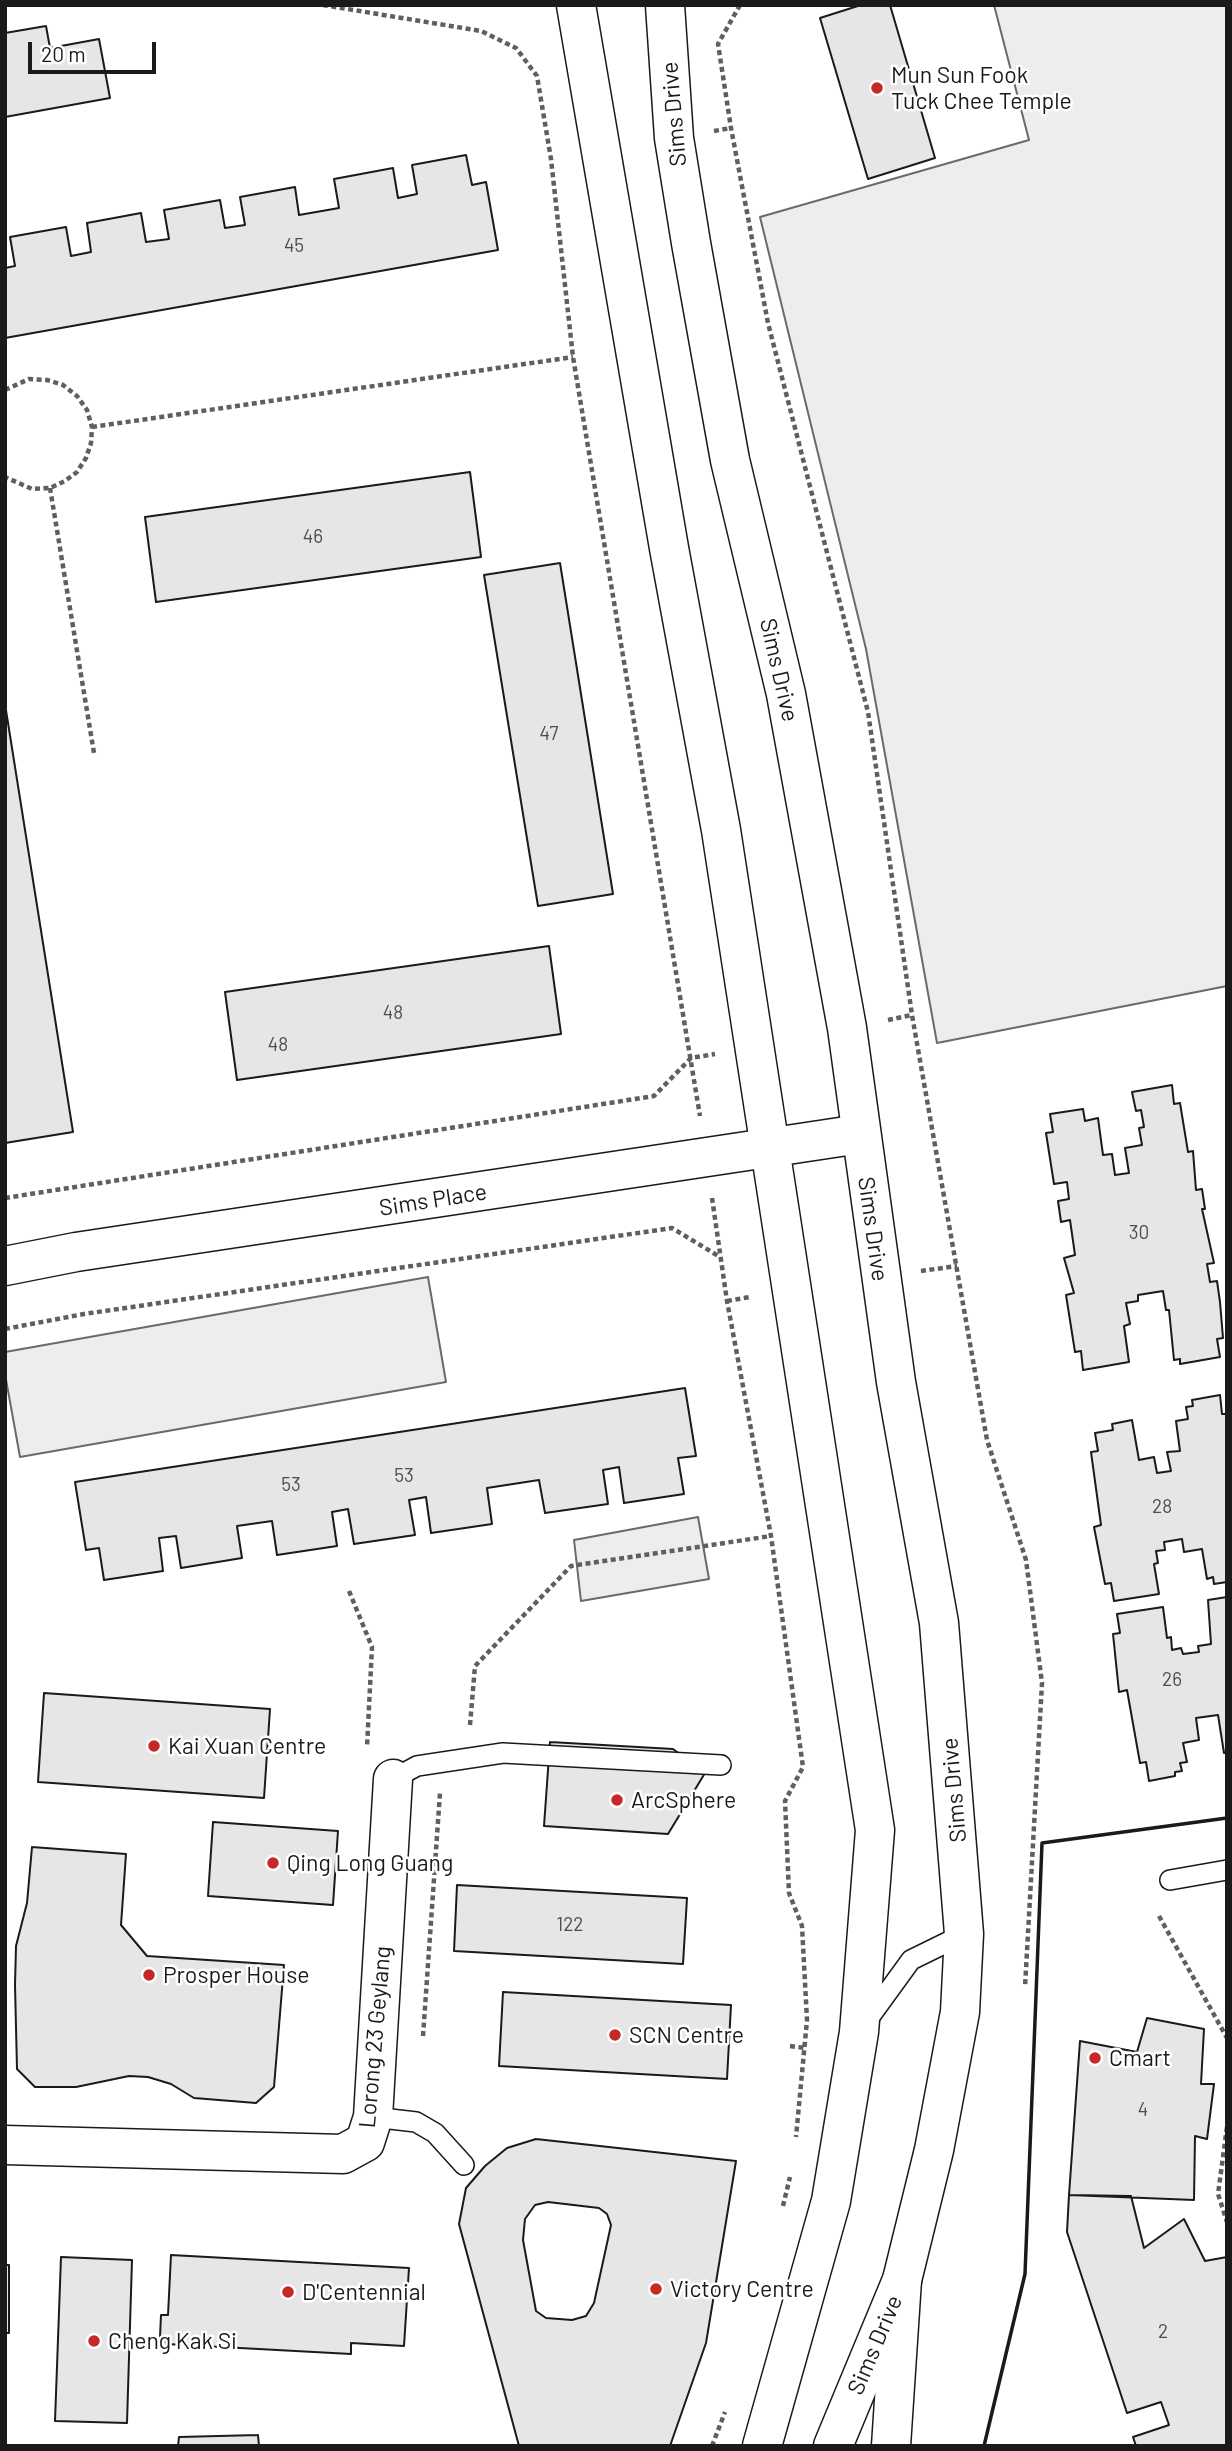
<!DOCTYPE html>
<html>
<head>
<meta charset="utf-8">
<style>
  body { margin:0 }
  #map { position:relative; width:1232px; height:2451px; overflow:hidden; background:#fff; font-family:Barlow,sans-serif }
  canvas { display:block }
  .frame { position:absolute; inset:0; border:7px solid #1a1a1a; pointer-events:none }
  .scale { position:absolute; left:28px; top:42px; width:128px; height:32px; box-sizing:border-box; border:4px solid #1a1a1a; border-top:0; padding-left:9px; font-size:21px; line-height:24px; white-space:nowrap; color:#1a1a1a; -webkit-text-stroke:5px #fff; paint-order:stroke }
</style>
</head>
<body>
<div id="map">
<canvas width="1232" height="2451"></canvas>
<div class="frame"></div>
<div class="scale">20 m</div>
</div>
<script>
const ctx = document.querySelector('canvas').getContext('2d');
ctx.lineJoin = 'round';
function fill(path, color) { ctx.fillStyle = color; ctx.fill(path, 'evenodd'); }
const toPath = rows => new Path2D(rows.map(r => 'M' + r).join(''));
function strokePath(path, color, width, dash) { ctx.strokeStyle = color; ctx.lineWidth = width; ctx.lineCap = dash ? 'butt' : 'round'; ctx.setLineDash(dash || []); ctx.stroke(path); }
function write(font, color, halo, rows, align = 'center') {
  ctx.font = font + ' Barlow,sans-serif'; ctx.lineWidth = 5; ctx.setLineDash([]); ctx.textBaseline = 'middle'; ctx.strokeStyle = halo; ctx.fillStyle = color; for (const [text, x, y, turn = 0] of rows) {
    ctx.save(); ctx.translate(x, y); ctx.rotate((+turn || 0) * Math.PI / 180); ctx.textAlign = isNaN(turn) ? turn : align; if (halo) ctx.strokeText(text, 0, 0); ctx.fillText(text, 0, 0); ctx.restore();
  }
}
const built = toPath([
  [994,5,1227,5,1227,986,937,1043,866,649,760,217,1029,140,994,5],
  [428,1277,446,1382,20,1457,5,1374,5,1352,428,1277],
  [698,1517,709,1579,581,1601,574,1540,698,1517]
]);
fill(built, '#ededed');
strokePath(built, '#6a6a6a', 2);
const building = toPath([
  [861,5,890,5,935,158,868,179,820,18,861,5],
  [46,26,50,48,99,39,110,98,5,117,5,33,46,26],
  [466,155,472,185,486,182,498,250,5,338,5,268,15,266,10,237,66,227,71,256,91,252,87,223,141,213,146,242,169,239,164,210,220,200,225,228,245,225,240,197,295,187,299,215,339,208,334,179,393,168,398,198,417,194,412,165,466,155],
  [470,472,481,557,156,602,145,517,470,472],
  [560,563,613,894,538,906,484,575,560,563],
  [5,704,73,1132,5,1143,5,704],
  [549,946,561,1034,237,1080,225,992,549,946],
  [1172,1085,1174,1104,1180,1103,1188,1152,1193,1151,1196,1190,1202,1189,1205,1209,1202,1209,1214,1263,1207,1264,1210,1282,1217,1281,1220,1302,1223,1338,1217,1339,1220,1357,1180,1364,1180,1359,1174,1360,1169,1310,1166,1310,1163,1291,1138,1295,1138,1301,1126,1303,1130,1324,1124,1326,1129,1362,1083,1370,1081,1351,1075,1352,1066,1295,1074,1293,1064,1258,1075,1255,1070,1220,1061,1222,1058,1201,1069,1199,1067,1182,1054,1184,1046,1133,1053,1132,1050,1114,1083,1109,1085,1121,1098,1118,1103,1155,1112,1154,1115,1175,1129,1173,1125,1148,1142,1145,1139,1128,1144,1127,1141,1110,1136,1111,1132,1092,1172,1085],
  [685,1388,696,1456,678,1458,684,1494,624,1503,619,1467,603,1470,608,1504,545,1513,539,1480,487,1488,492,1524,431,1533,426,1497,409,1500,415,1535,354,1544,348,1509,332,1512,337,1546,277,1555,272,1521,237,1526,242,1558,181,1568,176,1536,159,1538,163,1571,104,1580,99,1548,86,1550,75,1482,685,1388],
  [1220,1395,1222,1414,1227,1414,1227,1582,1214,1584,1213,1577,1207,1579,1202,1549,1184,1552,1182,1539,1164,1542,1165,1550,1156,1551,1158,1563,1154,1564,1159,1594,1114,1601,1111,1583,1105,1584,1094,1527,1101,1525,1091,1452,1098,1451,1095,1433,1113,1430,1112,1424,1132,1420,1139,1460,1154,1457,1157,1473,1171,1471,1167,1452,1180,1451,1176,1421,1188,1419,1186,1407,1193,1406,1192,1400,1220,1395],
  [1227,1597,1227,1752,1224,1753,1218,1715,1196,1718,1199,1740,1183,1743,1187,1762,1180,1763,1182,1771,1175,1772,1175,1776,1149,1781,1146,1762,1140,1763,1127,1690,1119,1692,1113,1634,1120,1633,1117,1614,1163,1607,1167,1638,1171,1637,1172,1650,1181,1648,1183,1654,1199,1652,1198,1646,1211,1644,1208,1600,1227,1597],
  [44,1693,270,1709,264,1798,38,1782,44,1693],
  [550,1742,673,1749,705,1773,668,1834,544,1826,550,1742],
  [213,1822,338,1831,333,1905,208,1896,213,1822],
  [32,1847,126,1854,121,1925,147,1956,284,1965,274,2087,256,2103,194,2098,171,2084,148,2077,129,2076,76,2087,35,2087,17,2069,15,1985,16,1946,27,1903,32,1847],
  [457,1885,687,1898,683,1964,454,1951,457,1885],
  [503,1992,731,2005,727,2079,499,2066,503,1992],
  [1147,2018,1204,2029,1201,2084,1214,2084,1207,2139,1195,2136,1194,2200,1069,2195,1080,2041,1137,2052,1147,2018],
  [536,2139,736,2161,706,2343,670,2446,519,2446,459,2224,466,2188,485,2166,507,2148,536,2139],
  [548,2202,599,2208,607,2214,611,2225,594,2303,586,2316,572,2320,546,2318,536,2311,523,2240,525,2219,535,2205,548,2202],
  [1069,2195,1131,2196,1144,2248,1184,2219,1205,2261,1227,2257,1227,2446,1136,2446,1133,2437,1169,2425,1161,2402,1127,2413,1067,2232,1069,2195],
  [171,2255,409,2268,404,2346,351,2343,351,2354,166,2344,165,2338,160,2337,161,2315,168,2315,171,2255],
  [61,2257,132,2260,127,2423,55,2421,61,2257],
  [5,2265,9,2265,9,2333,5,2333,5,2265],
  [258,2435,259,2446,178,2446,179,2437,258,2435]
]);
fill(building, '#e6e6e6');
strokePath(building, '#1a1a1a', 2);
const lane = toPath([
  [393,1779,417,1766,503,1753,721,1765],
  [1170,1880,1227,1870],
  [866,2022,911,1960,964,1934],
  [373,2117,416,2122,435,2133,464,2165]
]);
const street = toPath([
  [5,1266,76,1252,860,1134],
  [5,2145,343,2154,365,2142,373,2117,393,1779]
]);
const secondary = toPath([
  [576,5,669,548,721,830,875,1830,859,2032,831,2201,762,2446],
  [665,5,674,138,691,243,730,460,786,694,847,1028,896,1382,939,1623,964,1934,960,2012,934,2150,902,2280,833,2446]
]);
const primary = toPath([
  [891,2446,902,2280]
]);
strokePath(lane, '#1a1a1a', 22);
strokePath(street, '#1a1a1a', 41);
strokePath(secondary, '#1a1a1a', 41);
strokePath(primary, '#1a1a1a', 41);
strokePath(toPath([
  [323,5,481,31,516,48,537,76,551,159,573,357,700,1116],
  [740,5,718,44,731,128,768,323,868,712,912,1015,987,1440,1026,1560,1042,1683,1025,1987],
  [714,131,731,128],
  [5,390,29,379,47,380,63,385,77,396,87,410,92,427,91,443,86,458,77,472,65,481,50,488,32,489,5,477],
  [92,427,573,357],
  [50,488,94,753],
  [888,1020,912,1015],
  [5,1198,654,1096,691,1058,715,1054],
  [712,1198,727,1301,771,1536,803,1767,785,1801,789,1893,802,1926,807,2020,796,2137],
  [921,1271,957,1266],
  [727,1301,750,1297],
  [5,1329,84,1314,672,1228,720,1257],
  [349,1591,372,1647,367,1747],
  [470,1725,475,1666,571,1566,771,1536],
  [1159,1916,1227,2038],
  [423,2036,440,1793],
  [790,2046,805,2048],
  [1227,2127,1218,2194,1227,2222],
  [783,2206,790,2177],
  [712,2446,725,2412]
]), '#5f5f5f', 4.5, [5, 3.5]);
strokePath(lane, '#fff', 19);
strokePath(street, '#fff', 38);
strokePath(secondary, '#fff', 38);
strokePath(primary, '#fff', 38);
strokePath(toPath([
  [984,2446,1025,2274,1042,1843,1227,1818]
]), '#1a1a1a', 3.5);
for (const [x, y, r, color] of [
  [877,88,7,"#c62828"],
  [154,1746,7,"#c62828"],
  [617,1800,7,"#c62828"],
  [273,1863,7,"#c62828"],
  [149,1975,7,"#c62828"],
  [615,2035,7,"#c62828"],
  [1095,2058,7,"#c62828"],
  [656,2289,7,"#c62828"],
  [288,2292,7,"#c62828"],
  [94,2341,7,"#c62828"]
]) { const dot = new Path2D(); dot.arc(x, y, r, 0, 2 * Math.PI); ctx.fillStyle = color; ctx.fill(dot); strokePath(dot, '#fff', 2.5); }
write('19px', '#4d4d4d', null, [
  ["45",294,246],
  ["46",313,537],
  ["47",549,734],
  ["48",393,1013],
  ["48",278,1045],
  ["30",1139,1233],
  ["53",404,1476],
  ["53",291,1485],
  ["28",1162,1507],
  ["26",1172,1680],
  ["122",570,1925],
  ["4",1143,2110],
  ["2",1163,2332]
]);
write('23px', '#1a1a1a', '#fff', [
  ["Mun Sun Fook",891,75],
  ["Tuck Chee Temple",891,101],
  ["Kai Xuan Centre",168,1746],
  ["ArcSphere",631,1800],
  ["Qing Long Guang",287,1863],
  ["Prosper House",163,1975],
  ["SCN Centre",629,2035],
  ["Cmart",1109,2058],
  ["Victory Centre",670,2289],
  ["D'Centennial",302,2292],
  ["Cheng Kak Si",108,2341]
], 'left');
write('23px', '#1a1a1a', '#fff', [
  ["Sims Drive",674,114,-95],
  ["Sims Drive",779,670,77],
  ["Sims Place",433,1200,-9],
  ["Sims Drive",873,1229,82],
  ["Sims Drive",954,1790,-95],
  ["Lorong 23 Geylang",375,2037,-85],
  ["Sims Drive",875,2345,-67]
]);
</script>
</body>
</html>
